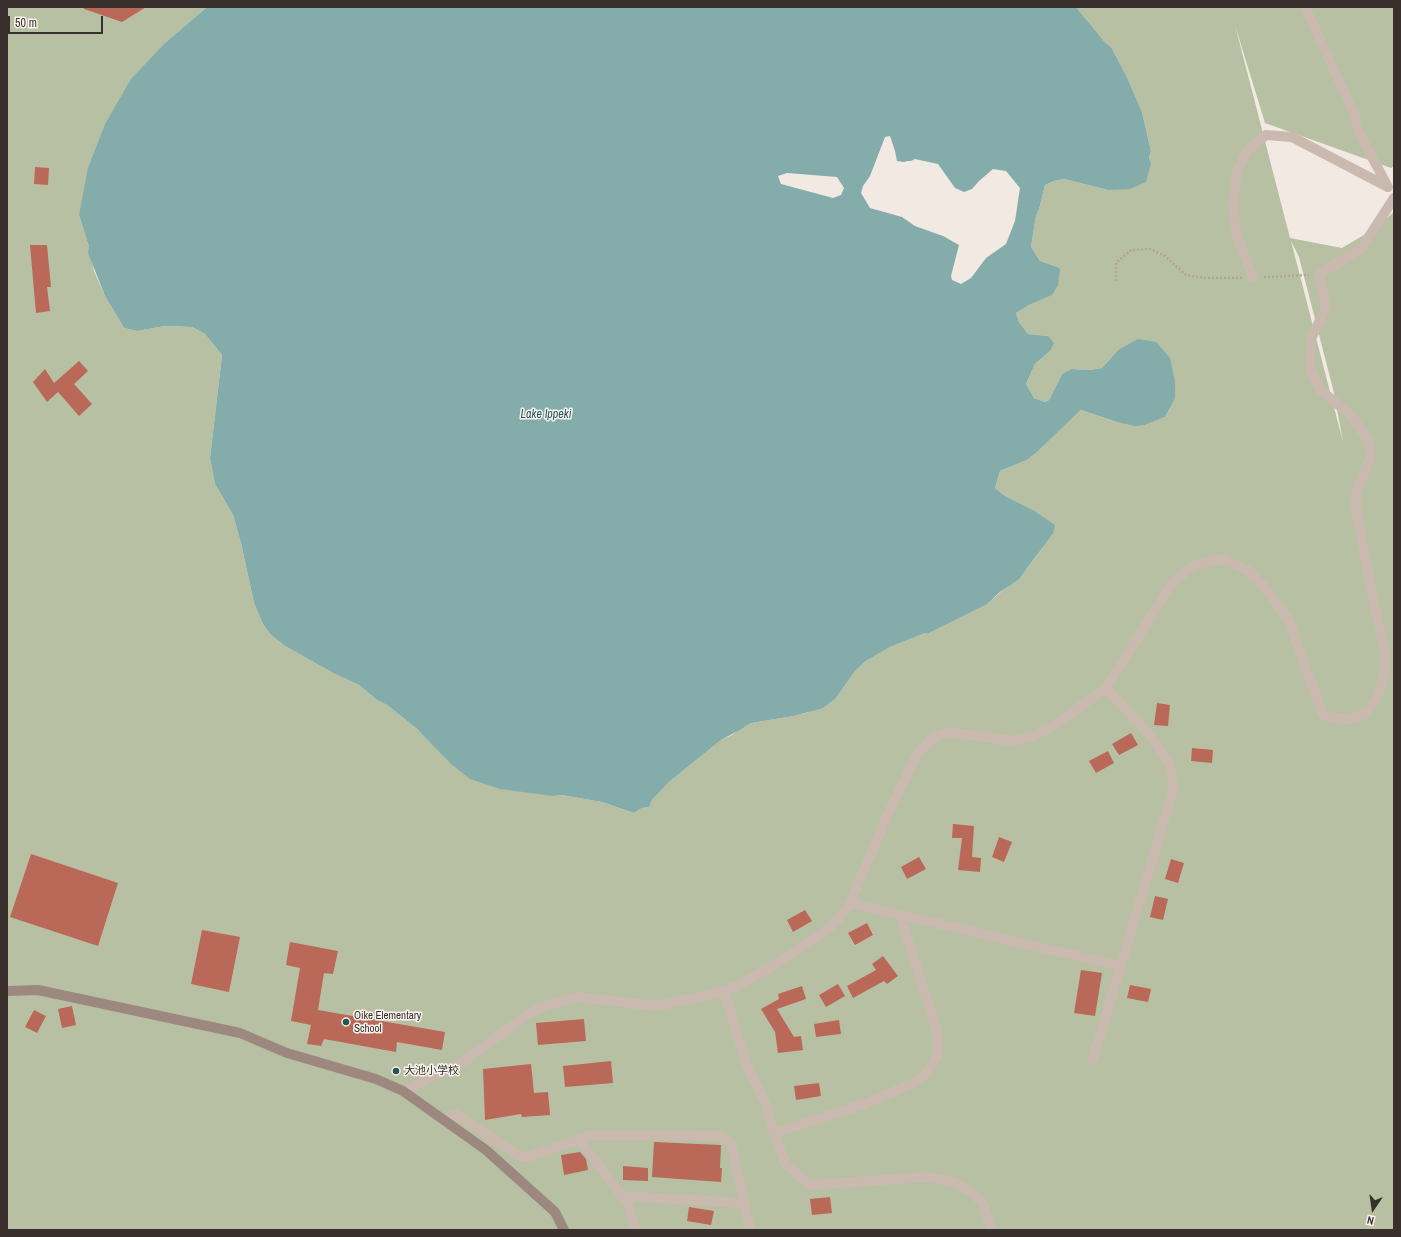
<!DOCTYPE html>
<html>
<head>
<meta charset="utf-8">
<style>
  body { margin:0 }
  #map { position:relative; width:1401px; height:1237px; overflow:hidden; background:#f2e9e2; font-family:"Archivo Narrow",sans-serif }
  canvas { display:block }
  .frame { position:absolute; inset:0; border:8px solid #392f2c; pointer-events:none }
  .north { position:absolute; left:1353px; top:1189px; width:40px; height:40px; -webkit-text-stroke:3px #f9f3ee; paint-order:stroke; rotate:193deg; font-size:11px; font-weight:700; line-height:16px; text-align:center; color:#392f2c }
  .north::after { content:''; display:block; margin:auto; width:14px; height:18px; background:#392f2c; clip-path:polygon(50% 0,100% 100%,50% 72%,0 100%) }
  .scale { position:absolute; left:8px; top:16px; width:95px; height:18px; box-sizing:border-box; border:2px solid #392f2c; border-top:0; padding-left:5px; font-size:12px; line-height:14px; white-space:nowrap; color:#392f2c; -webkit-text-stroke:3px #f9f3ee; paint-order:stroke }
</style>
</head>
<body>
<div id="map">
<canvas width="1401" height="1237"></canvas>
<div class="frame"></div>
<div class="north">N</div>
<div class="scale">50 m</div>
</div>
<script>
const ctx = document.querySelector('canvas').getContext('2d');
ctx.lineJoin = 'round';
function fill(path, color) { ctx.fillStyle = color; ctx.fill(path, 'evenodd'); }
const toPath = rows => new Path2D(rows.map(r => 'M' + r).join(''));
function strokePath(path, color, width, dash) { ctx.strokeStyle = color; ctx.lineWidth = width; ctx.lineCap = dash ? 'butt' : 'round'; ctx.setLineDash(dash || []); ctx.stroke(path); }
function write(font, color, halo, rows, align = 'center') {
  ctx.font = font + ' "Archivo Narrow","Noto Sans JP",sans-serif'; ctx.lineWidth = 3; ctx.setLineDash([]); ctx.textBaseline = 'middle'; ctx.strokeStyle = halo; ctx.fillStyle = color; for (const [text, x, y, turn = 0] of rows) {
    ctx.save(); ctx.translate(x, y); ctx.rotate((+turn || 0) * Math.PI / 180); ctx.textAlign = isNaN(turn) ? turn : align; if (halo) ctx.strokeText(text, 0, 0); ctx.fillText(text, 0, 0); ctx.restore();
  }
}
fill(toPath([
  [7,7,207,7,166,42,79,215,89,247,94,271,105,296,124,328,137,331,165,326,192,327,205,334,222,355,210,458,215,484,233,515,241,543,254,603,263,624,270,634,285,646,333,673,359,685,377,700,387,705,416,728,431,743,548,794,554,796,562,795,602,802,634,813,642,808,649,807,652,800,669,782,721,740,734,734,732,732,737,732,751,723,794,716,809,712,836,698,855,671,866,661,890,647,925,633,927,634,986,605,1027,569,1053,534,1033,510,1005,496,995,488,1000,471,1027,460,1037,452,1081,410,1117,422,1145,425,1165,417,1175,399,1118,350,1102,368,1089,370,1071,369,1062,374,1049,400,1045,402,1034,398,1026,384,1035,364,1050,351,1048,336,1028,334,1019,322,1016,313,1029,305,1051,295,1055,266,1040,261,1031,247,1036,216,1040,206,1045,185,1054,181,1064,179,1108,190,1151,163,1149,158,1151,151,1142,112,1127,77,1111,47,1104,41,1076,7,1394,7,1394,166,1391,168,1265,123,1235,25,1290,238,1342,248,1374,229,1394,212,1394,1230,7,1230],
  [1291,241,1299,257,1334,393,1343,442]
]), '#b8c0a3');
fill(toPath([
  [207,7,1076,7,1104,41,1111,47,1127,77,1142,112,1151,151,1149,158,1151,163,1146,182,1130,189,1108,190,1064,179,1054,181,1045,185,1040,206,1036,216,1031,247,1040,261,1055,266,1060,269,1058,285,1052,295,1029,305,1016,313,1019,322,1028,334,1048,336,1054,343,1050,351,1035,364,1026,384,1034,398,1045,402,1049,400,1062,374,1071,369,1089,370,1102,368,1118,350,1138,339,1156,342,1170,358,1175,381,1175,399,1165,417,1145,425,1135,426,1117,422,1081,410,1037,452,1027,460,1000,471,995,488,1005,496,1033,510,1055,525,1053,534,1019,579,1000,592,986,605,927,634,925,633,890,647,866,661,855,671,836,698,823,708,794,716,751,723,737,732,733,732,734,733,721,740,669,782,652,800,649,807,642,808,634,813,602,802,562,795,554,796,500,789,470,779,451,764,416,728,387,705,377,700,359,685,333,673,285,646,270,634,263,624,254,603,241,543,233,515,215,484,210,458,222,355,205,334,192,327,165,326,137,331,124,328,105,296,88,253,89,247,79,215,88,168,105,124,131,79,166,42],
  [890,136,895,151,897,161,904,162,908,161,911,161,915,159,938,164,955,188,964,192,972,189,979,181,993,169,1006,171,1020,188,1015,221,1006,244,986,258,971,278,961,284,952,280,951,276,959,245,943,236,915,226,902,217,870,208,861,193,863,186,870,176,885,137],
  [787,173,837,177,844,188,841,195,833,198,781,184,778,176]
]), '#84acab');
fill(toPath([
  [84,7,146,7,122,22,84,9],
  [35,167,49,168,48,185,34,184],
  [30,245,47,245,51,287,47,287,50,311,36,313],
  [79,361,88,371,74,384,92,404,79,416,58,392,47,402,33,382,45,369,54,383],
  [1157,703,1170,705,1168,726,1154,725],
  [1131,733,1138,745,1119,755,1112,744],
  [1192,748,1213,750,1212,763,1191,761],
  [1108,751,1114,763,1096,773,1089,761],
  [953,824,974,826,972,857,981,858,980,872,958,870,962,838,952,838],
  [999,837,1012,842,1004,862,992,857],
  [31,854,118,883,98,946,10,917],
  [919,857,926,869,907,879,901,867],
  [1171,859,1184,863,1178,883,1165,879],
  [1155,896,1168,899,1163,920,1150,917],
  [805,910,812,921,793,932,787,920],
  [867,923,873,935,855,945,848,933],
  [202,930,240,937,229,992,191,984],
  [290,942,338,951,333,974,324,973,318,1010,445,1032,442,1050,397,1042,396,1052,324,1039,321,1046,307,1044,311,1025,291,1021,300,968,286,965],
  [883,956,898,976,887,984,884,981,853,998,847,986,876,970,872,964],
  [1081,970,1102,973,1095,1016,1074,1013],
  [838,984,845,996,826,1007,819,995],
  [1130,985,1151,989,1148,1002,1127,998],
  [802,986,806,999,777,1009,794,1037,801,1036,803,1050,778,1053,775,1032,761,1009,779,999,778,994],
  [72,1006,76,1025,62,1028,58,1009],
  [34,1010,46,1016,37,1033,25,1027],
  [584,1019,586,1041,538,1045,536,1023],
  [839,1020,841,1034,816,1037,814,1024],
  [611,1061,613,1083,565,1087,563,1066],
  [531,1064,534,1093,548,1092,550,1115,522,1117,521,1114,485,1120,483,1069],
  [819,1083,821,1096,796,1100,794,1086],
  [654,1142,721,1145,720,1168,722,1168,721,1182,652,1177],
  [580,1152,586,1159,588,1170,564,1175,561,1155],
  [623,1166,648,1168,648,1181,623,1180],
  [830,1197,832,1213,812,1215,810,1199],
  [689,1207,714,1211,711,1225,687,1221]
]), '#ba6857');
strokePath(toPath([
  [1264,277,1309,275],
  [1116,281,1116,263,1131,250,1150,249,1165,256,1186,275,1206,278,1243,278]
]), '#b5a399', 2.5, [2, 2]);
strokePath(toPath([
  [1305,7,1354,113,1358,131,1388,187],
  [1253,277,1236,233,1233,207,1237,172,1247,151,1266,135,1292,137,1388,187],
  [850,903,1120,966],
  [724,991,746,1063,766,1105,774,1133,786,1165,810,1185,927,1177,953,1182,970,1191,982,1202,992,1230],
  [1093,1059,1174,787,1169,763,1150,735,1106,688],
  [403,1091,466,1060,527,1015,545,1006,577,997,656,1006,705,996,735,987,784,959,827,930,839,918,850,903,887,816,918,753,932,738,947,732,1013,741,1031,737,1055,725,1106,688,1171,585,1185,572,1195,565,1213,560,1223,560,1249,571,1268,591,1289,621,1323,715,1333,718,1349,719,1365,714,1375,701,1383,681,1386,656,1372,594,1356,508,1356,493,1371,455,1368,440,1351,415,1320,390,1310,369,1311,339,1326,307,1319,274,1361,249,1394,198],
  [443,1119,455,1114,519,1156,528,1157,591,1135,720,1136,731,1143,750,1230],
  [774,1133,864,1104,914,1083,928,1072,938,1053,937,1031,900,915],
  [579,1139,628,1204,635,1230],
  [622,1196,744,1203]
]), '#c9b9af', 10);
strokePath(toPath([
  [7,991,38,990,240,1033,287,1053,376,1079,403,1091,486,1150,555,1212,564,1230]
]), '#9d8880', 10);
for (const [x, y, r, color] of [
  [346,1022,4,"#255656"],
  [396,1071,4,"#255656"]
]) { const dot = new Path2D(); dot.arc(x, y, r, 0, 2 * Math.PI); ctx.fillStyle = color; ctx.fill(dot); strokePath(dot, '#f9f3ee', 1.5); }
write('11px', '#392f2c', '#f9f3ee', [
  ["Oike Elementary",354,1016],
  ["School",354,1029],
  ["大池小学校",404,1071]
], 'left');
write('italic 12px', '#255656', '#f9f3ee', [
  ["Lake Ippeki",546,415]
]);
</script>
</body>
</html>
